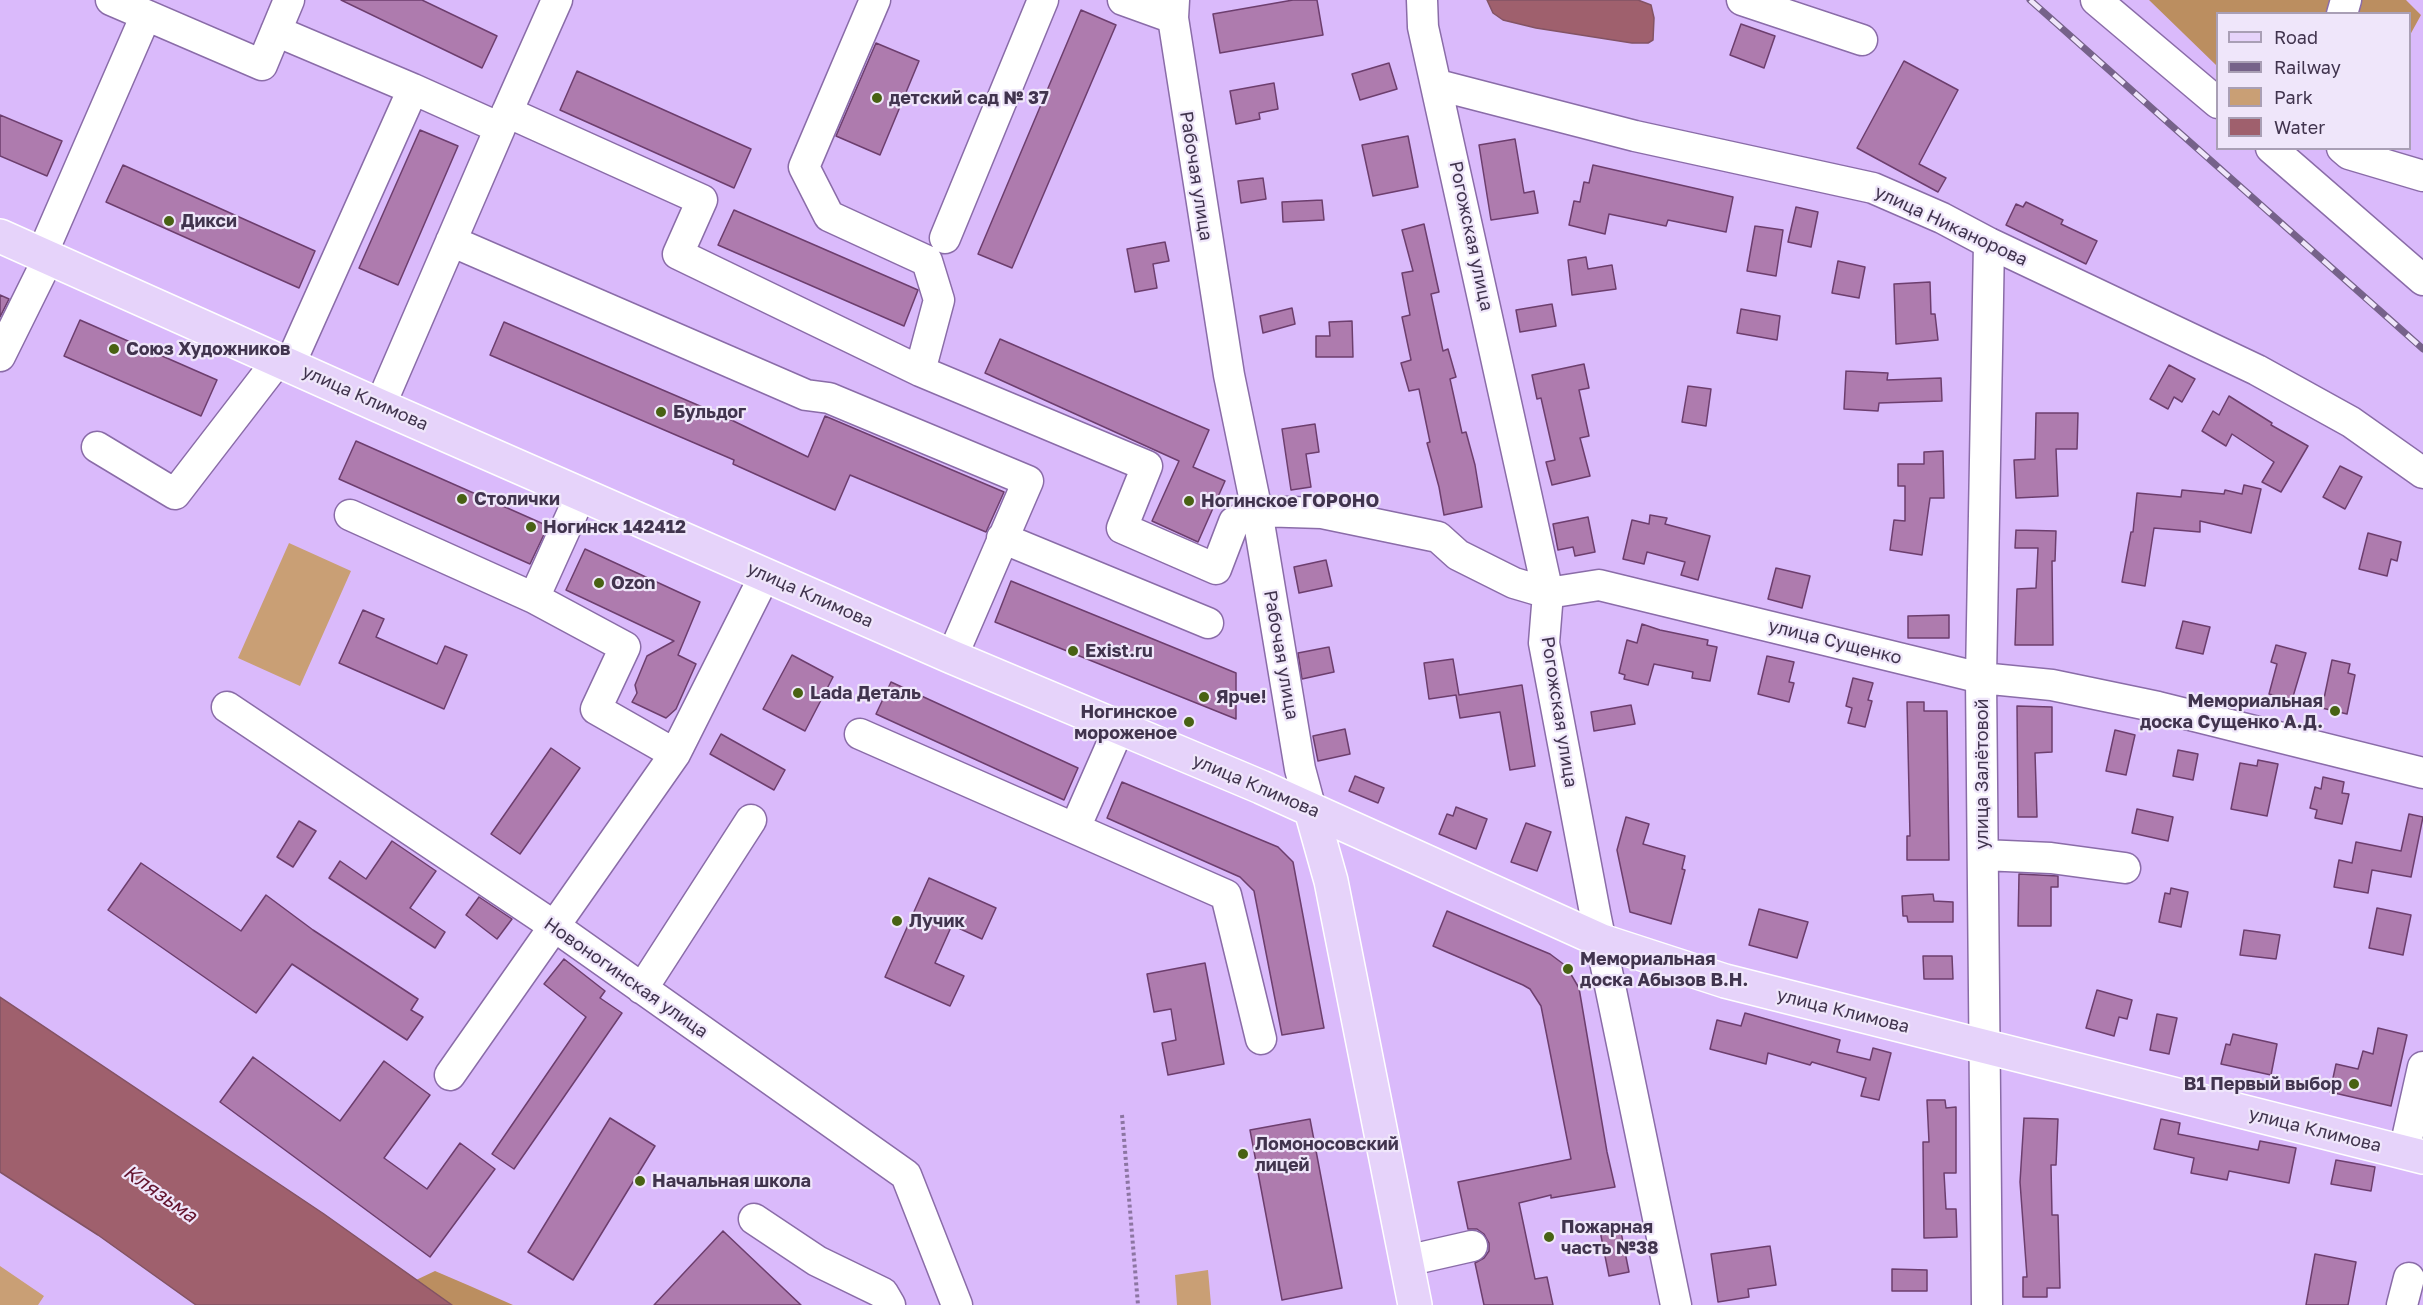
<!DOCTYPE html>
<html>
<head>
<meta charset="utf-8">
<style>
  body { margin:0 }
  #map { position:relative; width:2423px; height:1305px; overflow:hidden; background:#dabafb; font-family:"Golos Text",sans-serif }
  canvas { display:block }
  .legend { position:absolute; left:2216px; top:12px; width:195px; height:138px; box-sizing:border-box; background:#efe6fa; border:2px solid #a99fb5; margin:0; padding:8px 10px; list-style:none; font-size:18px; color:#41344e }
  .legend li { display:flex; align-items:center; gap:12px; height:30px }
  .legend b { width:30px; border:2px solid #a99fb5 }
</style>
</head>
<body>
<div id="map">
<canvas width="2423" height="1305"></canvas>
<ul class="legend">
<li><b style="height:8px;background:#e6d3fa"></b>Road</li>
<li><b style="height:8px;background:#76628a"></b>Railway</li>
<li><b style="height:16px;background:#c99f75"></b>Park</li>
<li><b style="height:16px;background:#9f606d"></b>Water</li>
</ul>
</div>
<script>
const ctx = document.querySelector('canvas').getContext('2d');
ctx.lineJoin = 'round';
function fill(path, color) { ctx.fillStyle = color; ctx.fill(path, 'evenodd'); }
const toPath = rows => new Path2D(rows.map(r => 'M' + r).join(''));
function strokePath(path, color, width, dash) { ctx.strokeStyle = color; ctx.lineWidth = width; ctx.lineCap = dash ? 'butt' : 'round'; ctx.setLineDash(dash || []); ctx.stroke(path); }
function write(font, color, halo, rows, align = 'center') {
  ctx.font = font + ' "Golos Text",sans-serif'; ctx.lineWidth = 4.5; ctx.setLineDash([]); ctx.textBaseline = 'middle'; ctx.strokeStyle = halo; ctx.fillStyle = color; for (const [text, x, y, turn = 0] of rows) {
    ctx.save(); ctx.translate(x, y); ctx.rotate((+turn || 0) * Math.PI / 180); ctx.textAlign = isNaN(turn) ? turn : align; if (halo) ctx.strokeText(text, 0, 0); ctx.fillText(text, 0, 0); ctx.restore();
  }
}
fill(toPath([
  [289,543,351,571,300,686,238,658],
  [0,1266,44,1296,38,1305,0,1305],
  [1208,1270,1211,1305,1177,1305,1175,1275]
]), '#c99f75');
fill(toPath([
  [2149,0,2406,0,2421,15,2410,35,2410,14,2218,14,2217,66],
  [435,1271,470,1286,513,1305,452,1305,416,1280]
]), '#bb8e60');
const water = toPath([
  [1487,0,1638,0,1651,5,1654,18,1653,40,1648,43,1632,43,1536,28,1503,20,1493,13,1487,0],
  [0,997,324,1214,452,1305,196,1305,98,1235,0,1172,0,997]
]);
fill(water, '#9f606d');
strokePath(water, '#835364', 1.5);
const building = toPath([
  [341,0,422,0,497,36,482,68,341,0],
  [1293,0,1317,0,1323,35,1220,53,1213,14,1293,0],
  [1081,10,1116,25,1012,268,978,254,1081,10],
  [1741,24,1775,36,1764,68,1730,55,1741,24],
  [876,43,919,61,880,155,836,136,876,43],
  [1904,61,1958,90,1919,164,1946,178,1938,192,1857,148,1904,61],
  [1389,63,1397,89,1360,100,1352,74,1389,63],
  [577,71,751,149,734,188,560,110,577,71],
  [1274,83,1278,109,1259,113,1260,119,1236,124,1230,91,1274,83],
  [0,115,62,141,47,176,0,156,0,115],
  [420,130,458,146,398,285,359,268,420,130],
  [1408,136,1418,187,1373,196,1362,145,1408,136],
  [1515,139,1524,193,1534,191,1538,213,1491,220,1479,145,1515,139],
  [123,165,315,251,299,288,106,202,123,165],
  [1593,165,1733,197,1726,232,1668,220,1666,226,1609,214,1605,234,1569,225,1574,201,1580,202,1584,182,1589,183,1593,165],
  [1263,178,1266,199,1241,203,1238,181,1263,178],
  [1322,200,1324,220,1283,222,1282,202,1322,200],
  [2026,202,2063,220,2061,224,2097,241,2086,264,2006,225,2016,204,2023,207,2026,202],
  [1796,207,1818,212,1811,247,1788,242,1796,207],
  [734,210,918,290,904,326,718,245,734,210],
  [1424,224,1439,292,1431,294,1443,351,1448,349,1456,377,1450,379,1462,433,1466,432,1475,465,1482,507,1444,515,1439,487,1427,443,1430,442,1419,389,1409,391,1401,363,1411,360,1402,317,1410,315,1402,273,1413,271,1402,230,1424,224],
  [1755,226,1783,230,1776,276,1747,271,1755,226],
  [1165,242,1169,261,1153,264,1157,288,1135,292,1127,249,1165,242],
  [1586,257,1588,269,1612,265,1616,289,1572,295,1568,260,1586,257],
  [1838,261,1865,267,1859,298,1832,293,1838,261],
  [1930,282,1931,314,1935,314,1938,340,1896,344,1894,284,1930,282],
  [0,295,9,299,0,317,0,295],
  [1552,304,1556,326,1520,332,1516,310,1552,304],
  [1292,308,1295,324,1263,333,1260,316,1292,308],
  [1741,309,1780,316,1777,340,1737,333,1741,309],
  [80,320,217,380,201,416,64,356,80,320],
  [1352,321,1353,357,1316,357,1316,336,1330,336,1329,322,1352,321],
  [504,322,721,415,808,457,825,416,1004,492,986,532,850,475,835,510,733,464,734,460,490,355,504,322],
  [1000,339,1209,430,1193,467,1225,481,1198,542,1152,521,1179,461,985,373,1000,339],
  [1584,364,1589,388,1579,390,1589,436,1580,438,1590,476,1552,485,1546,462,1555,460,1541,398,1537,399,1532,375,1584,364],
  [2169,365,2195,379,2182,402,2174,397,2168,409,2150,399,2169,365],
  [1846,371,1888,373,1887,380,1941,378,1942,401,1879,403,1878,411,1844,409,1846,371],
  [1688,386,1711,389,1706,426,1682,422,1688,386],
  [2229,396,2272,423,2271,425,2308,446,2281,492,2262,482,2274,462,2232,434,2226,446,2202,431,2213,411,2219,415,2229,396],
  [2036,413,2078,413,2077,449,2056,449,2058,496,2016,498,2014,460,2035,459,2036,413],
  [1315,424,1319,452,1306,454,1311,487,1291,490,1282,429,1315,424],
  [356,441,548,526,530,564,339,479,356,441],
  [1943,451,1944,498,1930,498,1922,555,1890,550,1894,520,1905,521,1905,486,1898,486,1898,464,1924,464,1924,452,1943,451],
  [2340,466,2362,477,2345,509,2323,497,2340,466],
  [2244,485,2261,489,2251,533,2200,521,2200,532,2154,528,2145,586,2122,582,2131,532,2133,532,2137,493,2181,497,2182,490,2224,494,2225,490,2242,494,2244,485],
  [1650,515,1667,518,1665,524,1710,536,1698,580,1681,575,1685,562,1647,552,1644,564,1623,559,1632,520,1649,524,1650,515],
  [1588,517,1595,552,1575,556,1573,547,1558,550,1553,524,1588,517],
  [2016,530,2056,531,2055,561,2052,561,2053,645,2015,645,2017,589,2036,588,2038,548,2015,548,2016,530],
  [2368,533,2401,542,2397,561,2391,559,2387,576,2359,569,2368,533],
  [585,549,700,602,678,655,696,664,676,709,666,718,632,702,637,693,635,685,647,656,674,641,566,590,585,549],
  [1326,560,1332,586,1299,593,1294,567,1326,560],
  [1776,568,1810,576,1802,608,1768,599,1776,568],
  [1011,581,1236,673,1236,719,995,622,1011,581],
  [363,610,384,619,376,637,437,664,445,646,467,655,444,709,339,663,363,610],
  [1949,615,1949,638,1908,638,1908,616,1949,615],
  [2183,621,2210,627,2203,654,2176,648,2183,621],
  [1642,624,1660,630,1708,640,1707,645,1717,647,1710,681,1692,678,1693,672,1654,664,1648,685,1624,679,1625,675,1619,673,1627,640,1637,643,1642,624],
  [2276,645,2306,653,2292,700,2269,694,2277,664,2271,662,2276,645],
  [1329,647,1334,672,1302,679,1298,653,1329,647],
  [792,655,833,677,805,731,763,709,792,655],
  [1767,656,1794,662,1789,682,1794,683,1789,702,1758,694,1767,656],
  [1453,659,1459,695,1522,685,1535,766,1510,770,1500,712,1460,718,1456,695,1429,699,1424,663,1453,659],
  [2332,660,2350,664,2348,673,2355,675,2347,714,2322,708,2332,660],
  [1853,678,1873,683,1868,700,1872,701,1865,727,1848,723,1852,708,1846,706,1853,678],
  [891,682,1078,768,1064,800,876,714,891,682],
  [1907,702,1924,702,1924,711,1947,711,1949,860,1907,860,1907,836,1910,836,1907,702],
  [1631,705,1635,724,1594,731,1591,712,1631,705],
  [2017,706,2052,707,2052,752,2035,753,2037,817,2018,817,2017,706],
  [1345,729,1350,754,1318,761,1313,736,1345,729],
  [2115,730,2135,735,2126,775,2106,771,2115,730],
  [721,734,785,770,774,790,710,754,721,734],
  [551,748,580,768,520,854,491,834,551,748],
  [2178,750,2198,754,2193,780,2173,776,2178,750],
  [2258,760,2278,764,2267,816,2231,809,2240,763,2257,766,2258,760],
  [1355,776,1384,788,1378,803,1349,791,1355,776],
  [2323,777,2344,782,2342,793,2349,794,2342,824,2315,818,2317,810,2310,808,2315,787,2321,789,2323,777],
  [1122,782,1278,847,1293,862,1324,1028,1282,1035,1254,891,1240,877,1107,818,1122,782],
  [1456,807,1487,819,1476,849,1439,834,1447,814,1453,816,1456,807],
  [2137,809,2173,817,2168,841,2132,833,2137,809],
  [2409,814,2423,817,2411,877,2372,870,2368,893,2334,887,2339,860,2352,863,2356,842,2401,851,2409,814],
  [1626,817,1649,824,1643,844,1685,856,1682,869,1685,870,1671,924,1630,912,1617,850,1626,817],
  [299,821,316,831,293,867,277,857,299,821],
  [1526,823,1551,832,1537,871,1511,862,1526,823],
  [392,841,436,871,410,908,445,932,435,948,329,878,340,861,366,879,392,841],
  [141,863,241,931,266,895,313,930,418,999,411,1010,423,1017,407,1040,292,964,256,1013,108,910,141,863],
  [2019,874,2058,876,2058,887,2051,887,2051,926,2018,926,2019,874],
  [929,878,996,908,982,939,952,925,935,963,964,976,950,1006,885,977,929,878],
  [2171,888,2188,892,2181,927,2159,922,2165,893,2170,894,2171,888],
  [1933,894,1934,901,1953,902,1953,922,1908,922,1907,916,1903,916,1902,896,1933,894],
  [479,897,512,919,497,939,466,915,479,897],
  [2377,908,2411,915,2403,955,2369,948,2377,908],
  [1759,909,1808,922,1797,958,1749,945,1759,909],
  [1447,911,1550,954,1566,966,1579,988,1607,1152,1615,1187,1551,1198,1551,1195,1519,1203,1535,1279,1547,1277,1553,1305,1484,1305,1475,1263,1484,1258,1489,1251,1489,1243,1484,1234,1477,1229,1468,1229,1458,1182,1571,1159,1541,1006,1530,989,1523,985,1433,946,1447,911],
  [2244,930,2280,935,2276,959,2240,955,2244,930],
  [1923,956,1952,956,1953,979,1924,979,1923,956],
  [564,959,605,991,600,998,622,1013,514,1169,492,1154,586,1017,544,984,564,959],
  [1205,963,1224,1064,1168,1075,1162,1043,1176,1040,1171,1009,1154,1012,1147,974,1205,963],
  [2097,990,2132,1000,2127,1019,2119,1017,2114,1036,2086,1028,2097,990],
  [1745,1013,1840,1040,1837,1052,1870,1060,1873,1048,1891,1053,1879,1100,1861,1096,1866,1078,1812,1062,1810,1065,1768,1053,1766,1064,1710,1049,1717,1020,1741,1026,1745,1013],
  [2157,1014,2177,1018,2169,1054,2150,1050,2157,1014],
  [2378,1028,2407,1035,2391,1106,2330,1092,2336,1064,2358,1069,2363,1051,2373,1054,2378,1028],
  [2233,1034,2277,1044,2271,1075,2221,1064,2226,1044,2230,1045,2233,1034],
  [253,1057,340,1121,384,1061,430,1095,384,1158,427,1189,460,1143,495,1169,430,1257,220,1102,253,1057],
  [1927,1100,1945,1100,1946,1108,1956,1107,1956,1173,1944,1173,1946,1209,1956,1209,1957,1237,1924,1238,1923,1142,1929,1142,1927,1100],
  [610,1118,655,1146,573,1280,528,1252,610,1118],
  [2024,1118,2058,1119,2056,1165,2051,1165,2052,1215,2058,1215,2060,1288,2047,1288,2047,1297,2023,1297,2023,1277,2027,1277,2020,1182,2024,1118],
  [1310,1119,1342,1288,1282,1300,1250,1130,1310,1119],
  [2161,1119,2180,1123,2178,1134,2258,1150,2260,1141,2296,1148,2289,1183,2229,1171,2227,1180,2191,1173,2194,1158,2154,1149,2161,1119],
  [2336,1160,2375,1167,2371,1191,2331,1184,2336,1160],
  [1620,1227,1629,1272,1609,1276,1600,1231,1620,1227],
  [723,1231,801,1305,654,1305,723,1231],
  [1770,1246,1776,1285,1748,1289,1749,1297,1718,1302,1711,1254,1770,1246],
  [2315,1254,2356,1262,2348,1305,2306,1305,2315,1254],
  [1892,1269,1927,1270,1927,1291,1892,1291,1892,1269]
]);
fill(building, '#ae7bae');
strokePath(building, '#6d3e6e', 1.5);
const minor = toPath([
  [111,0,262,65,289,0],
  [875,0,804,167,829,216,927,261,939,300,920,371],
  [1123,0,1173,18],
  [1174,0,1173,18,1229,375,1257,511,1300,769,1311,810],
  [1422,0,1423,27,1548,593,1544,643,1596,918,1676,1305],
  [1742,0,1862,40],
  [2096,0,2218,103],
  [2342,14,2346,0],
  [276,31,413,89],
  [1438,85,1635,136,1873,188,1942,218,1989,243,2257,370,2351,422,2423,473],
  [507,112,702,200,678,254,920,371,1147,466,1122,528,1216,569,1234,522,1257,511,1322,513,1438,537,1458,555,1514,583,1548,593,1599,585,1981,678,2052,685,2158,707,2423,773],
  [500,128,557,0],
  [2271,148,2423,280],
  [2342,148,2349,154,2423,176],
  [945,238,1043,0],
  [451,241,806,395,829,398,1028,481,952,657],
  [42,254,146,15],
  [0,356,49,257],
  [290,364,413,89,500,128,380,406],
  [97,447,175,494,279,359],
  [350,515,534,598,581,494],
  [1002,538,1208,623],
  [534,598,625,647,596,709,675,754,765,575],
  [227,707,554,926,906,1175,957,1305],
  [860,734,1226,895,1261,1039],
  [1075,828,1119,728],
  [1983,855,2051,858,2125,868],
  [642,989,751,820],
  [450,1075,675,754],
  [2404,1152,2423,1067],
  [754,1219,817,1261,883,1293,890,1305],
  [1406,1261,1472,1246],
  [1987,1305,1981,678,1989,243],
  [2402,1305,2409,1278]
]);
const major = toPath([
  [0,236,380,406,952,657,1261,787,1602,941,1725,981,2423,1157],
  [1311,810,1331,881,1415,1305]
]);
strokePath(minor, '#8a6ca8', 33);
strokePath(major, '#fff', 36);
strokePath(toPath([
  [1122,1115,1138,1305]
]), '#8c75a2', 4, [3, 3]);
strokePath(minor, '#fff', 30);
strokePath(major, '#e6d3fa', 33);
const rail = toPath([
  [2030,0,2423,349]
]);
strokePath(rail, '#76628a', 7);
strokePath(rail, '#efe6fa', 4.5, [14]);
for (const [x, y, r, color] of [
  [877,98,6,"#486213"],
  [169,221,6,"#486213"],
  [114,349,6,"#486213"],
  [661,412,6,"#486213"],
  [462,499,6,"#486213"],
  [1189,501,6,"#486213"],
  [531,527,6,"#486213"],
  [599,583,6,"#486213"],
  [1073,651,6,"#486213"],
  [798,693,6,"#486213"],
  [1204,697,6,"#486213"],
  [2335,711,6,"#486213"],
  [1189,722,6,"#486213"],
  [897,921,6,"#486213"],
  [1568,969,6,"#486213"],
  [2354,1084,6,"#486213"],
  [1243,1154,6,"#486213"],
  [640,1181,6,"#486213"],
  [1549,1237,6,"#486213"]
]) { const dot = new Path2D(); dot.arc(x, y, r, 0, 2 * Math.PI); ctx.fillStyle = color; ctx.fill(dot); strokePath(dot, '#efe6fa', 2); }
write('bold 18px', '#41344e', '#efe6fa', [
  ["детский сад № 37",889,98],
  ["Дикси",181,221],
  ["Союз Художников",126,349],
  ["Бульдог",673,412],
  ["Столички",474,499],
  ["Ногинское ГОРОНО",1201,501],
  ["Ногинск 142412",543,527],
  ["Ozon",611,583],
  ["Exist.ru",1085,651],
  ["Lada Деталь",810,693],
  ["Ярче!",1216,697],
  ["Мемориальная",2323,701,"right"],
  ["доска Сущенко А.Д.",2323,722,"right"],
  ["Ногинское",1177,712,"right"],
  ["мороженое",1177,733,"right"],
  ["Лучик",909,921],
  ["Мемориальная",1580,959],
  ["доска Абызов В.Н.",1580,980],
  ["В1 Первый выбор",2342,1084,"right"],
  ["Ломоносовский",1255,1144],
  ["лицей",1255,1165],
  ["Начальная школа",652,1181],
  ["Пожарная",1561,1227],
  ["часть №38",1561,1248]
], 'left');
write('18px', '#41344e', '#efe6fa', [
  ["Рабочая улица",1196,176,81],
  ["улица Никанорова",1951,226,25],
  ["Рогожская улица",1471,236,78],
  ["улица Климова",365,398,24],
  ["улица Климова",810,595,24],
  ["улица Сущенко",1835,642,14],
  ["Рабочая улица",1281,655,80],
  ["Рогожская улица",1559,712,81],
  ["улица Залётовой",1982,774,-90],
  ["улица Климова",1256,786,23],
  ["Новоногинская улица",626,978,35],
  ["улица Климова",1843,1011,14],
  ["улица Климова",2315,1130,14]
]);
write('italic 20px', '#63132d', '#efe6fa', [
  ["Клязьма",160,1194,35]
]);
</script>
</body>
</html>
